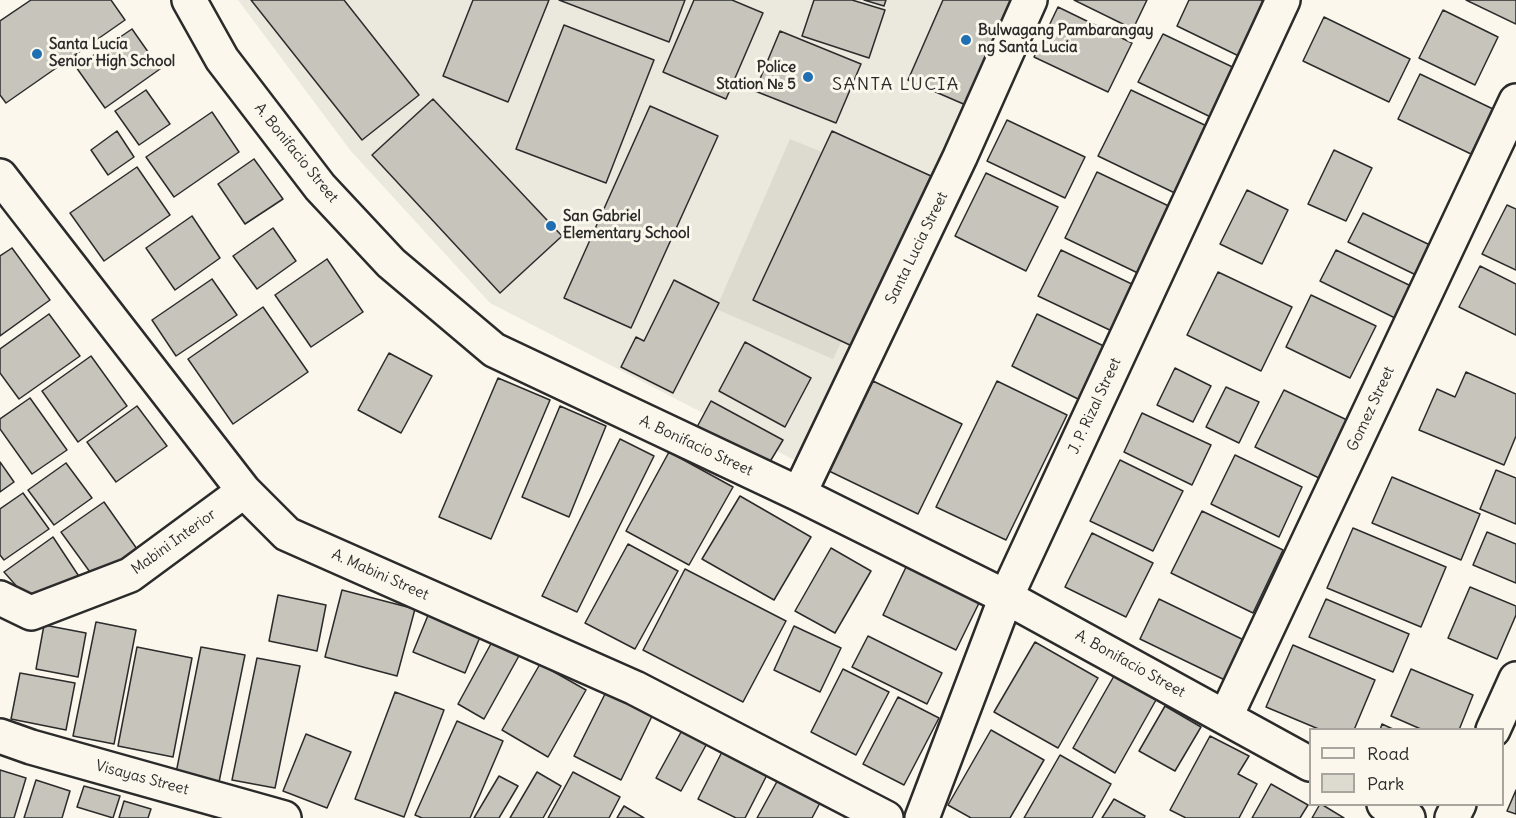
<!DOCTYPE html>
<html>
<head>
<meta charset="utf-8">
<style>
  body { margin:0 }
  #map { position:relative; width:1516px; height:818px; overflow:hidden; background:#fbf7ec; font-family:Delius,sans-serif }
  canvas { display:block }
  .legend { position:absolute; left:1309px; top:728px; width:195px; height:78px; box-sizing:border-box; background:#fbf7ec; border:2px solid #a8a59f; margin:0; padding:8px 10px; list-style:none; font-size:18px; color:#2b2b2b }
  .legend li { display:flex; align-items:center; gap:12px; height:30px }
  .legend b { width:30px; border:2px solid #a8a59f }
</style>
</head>
<body>
<div id="map">
<canvas width="1516" height="818"></canvas>
<ul class="legend">
<li><b style="height:8px;background:#fbf7ec"></b>Road</li>
<li><b style="height:16px;background:#dddad0"></b>Park</li>
</ul>
</div>
<script>
const ctx = document.querySelector('canvas').getContext('2d');
ctx.lineJoin = 'round';
function fill(path, color) { ctx.fillStyle = color; ctx.fill(path, 'evenodd'); }
const toPath = rows => new Path2D(rows.map(r => 'M' + r).join(''));
function strokePath(path, color, width, dash) { ctx.strokeStyle = color; ctx.lineWidth = width; ctx.lineCap = dash ? 'butt' : 'round'; ctx.setLineDash(dash || []); ctx.stroke(path); }
function write(font, color, halo, rows, align = 'center') {
  ctx.font = font + ' Delius,sans-serif'; ctx.lineWidth = 6; ctx.setLineDash([]); ctx.textBaseline = 'middle'; ctx.strokeStyle = halo; ctx.fillStyle = color; for (const [text, x, y, turn = 0] of rows) {
    ctx.save(); ctx.translate(x, y); ctx.rotate((+turn || 0) * Math.PI / 180); ctx.textAlign = isNaN(turn) ? turn : align; if (halo) ctx.strokeText(text, 0, 0); ctx.fillText(text, 0, 0); ctx.restore();
  }
}
fill(toPath([
  [238,0,1015,0,798,462,490,303,350,150]
]), '#ebe8de');
fill(toPath([
  [790,139,913,189,833,359,716,309]
]), '#dddad0');
const building = toPath([
  [31,0,111,0,125,20,6,103,0,95,0,21,31,0],
  [251,0,344,0,419,95,362,140,251,0],
  [473,0,549,0,508,102,443,76,473,0],
  [559,0,685,0,669,42,559,0],
  [694,0,732,0,763,13,726,99,663,72,694,0],
  [814,0,852,0,885,10,869,58,802,36,814,0],
  [864,0,886,0,884,6,864,0],
  [943,0,1023,0,975,109,908,80,943,0],
  [1074,0,1147,0,1133,29,1074,0],
  [1189,0,1261,0,1274,6,1247,60,1177,26,1189,0],
  [1466,0,1516,0,1516,24,1466,0],
  [1058,7,1132,43,1108,92,1034,57,1058,7],
  [1443,10,1498,37,1475,85,1419,58,1443,10],
  [1324,17,1410,59,1389,102,1303,61,1324,17],
  [564,25,654,60,606,183,516,149,564,25],
  [132,29,160,69,105,108,76,67,132,29],
  [780,31,861,64,836,123,755,91,780,31],
  [1163,34,1243,72,1219,121,1138,82,1163,34],
  [1420,74,1493,109,1471,154,1398,119,1420,74],
  [146,90,170,124,139,145,115,111,146,90],
  [1131,90,1213,129,1181,196,1098,156,1131,90],
  [433,99,562,236,500,293,372,155,433,99],
  [650,106,718,136,631,328,564,298,650,106],
  [212,112,239,152,174,197,146,157,212,112],
  [1007,120,1085,157,1065,198,987,161,1007,120],
  [117,131,134,157,108,175,91,150,117,131],
  [832,131,931,176,852,346,753,300,832,131],
  [1334,150,1372,168,1346,221,1308,204,1334,150],
  [254,159,283,199,245,224,218,184,254,159],
  [137,167,170,215,104,261,70,213,137,167],
  [1097,172,1175,209,1142,275,1065,238,1097,172],
  [986,173,1058,207,1026,271,955,236,986,173],
  [1247,190,1288,210,1262,264,1220,244,1247,190],
  [1507,205,1516,209,1516,270,1482,254,1507,205],
  [1363,213,1430,245,1416,275,1348,242,1363,213],
  [192,216,220,258,175,290,146,248,192,216],
  [273,228,296,261,257,289,233,256,273,228],
  [12,248,50,300,0,336,0,256,12,248],
  [1061,250,1138,287,1116,333,1038,296,1061,250],
  [1336,250,1411,286,1395,318,1320,281,1336,250],
  [327,259,363,312,311,347,275,295,327,259],
  [1480,266,1516,284,1516,335,1459,307,1480,266],
  [1218,272,1292,307,1261,371,1187,335,1218,272],
  [212,279,237,315,176,356,152,320,212,279],
  [674,280,719,303,673,393,621,367,636,337,644,341,674,280],
  [1311,295,1376,326,1350,378,1286,347,1311,295],
  [263,307,308,372,233,424,188,359,263,307],
  [49,314,80,356,19,399,0,373,0,349,49,314],
  [1037,314,1110,349,1084,402,1012,366,1037,314],
  [745,342,811,378,785,427,719,391,745,342],
  [389,353,432,376,401,433,358,410,389,353],
  [91,356,127,406,78,442,42,391,91,356],
  [1175,368,1211,386,1193,422,1157,405,1175,368],
  [1466,372,1516,394,1516,436,1504,465,1419,430,1437,389,1455,397,1466,372],
  [498,378,550,400,491,539,439,517,498,378],
  [873,381,962,424,918,514,829,471,873,381],
  [997,381,1067,415,1006,540,936,507,997,381],
  [1226,387,1259,402,1239,443,1206,427,1226,387],
  [1284,390,1347,420,1319,478,1255,447,1284,390],
  [30,398,67,450,32,474,0,429,0,419,30,398],
  [711,401,783,440,768,465,697,427,711,401],
  [137,406,167,446,116,482,87,442,137,406],
  [560,406,606,426,569,517,522,497,560,406],
  [1142,413,1211,445,1192,485,1124,452,1142,413],
  [620,439,654,456,577,612,542,596,620,439],
  [669,452,733,487,689,565,626,531,669,452],
  [1235,455,1302,487,1279,537,1211,504,1235,455],
  [1120,460,1183,491,1153,551,1090,521,1120,460],
  [0,462,14,482,0,492,0,462],
  [66,463,92,498,54,525,28,490,66,463],
  [1496,470,1516,478,1516,524,1480,509,1496,470],
  [1392,477,1480,514,1461,560,1372,523,1392,477],
  [23,493,49,529,4,560,0,555,0,509,23,493],
  [740,496,811,537,774,600,702,559,740,496],
  [104,502,137,549,95,579,61,532,104,502],
  [1202,511,1283,550,1253,613,1171,573,1202,511],
  [1353,528,1446,567,1421,627,1327,588,1353,528],
  [1487,532,1516,544,1516,583,1473,565,1487,532],
  [1092,533,1153,563,1126,617,1065,587,1092,533],
  [53,537,82,581,27,598,4,572,53,537],
  [628,544,678,571,635,649,585,623,628,544],
  [831,548,871,571,835,633,795,611,831,548],
  [908,563,981,599,956,650,883,615,908,563],
  [685,569,786,621,743,702,643,650,685,569],
  [1470,587,1516,606,1516,615,1497,659,1448,638,1470,587],
  [342,590,415,609,397,676,325,657,342,590],
  [278,595,326,605,317,651,269,641,278,595],
  [1159,599,1248,642,1229,682,1140,639,1159,599],
  [1326,599,1409,634,1393,672,1309,637,1326,599],
  [431,608,483,630,465,673,413,652,431,608],
  [96,622,136,630,114,744,73,736,96,622],
  [44,625,86,633,78,677,36,669,44,625],
  [794,626,841,648,820,692,774,670,794,626],
  [868,636,942,673,927,704,852,667,868,636],
  [493,640,520,654,484,719,458,704,493,640],
  [1035,642,1098,678,1058,748,994,712,1035,642],
  [1293,645,1375,680,1354,730,1321,730,1266,707,1293,645],
  [137,647,192,658,173,757,118,746,137,647],
  [201,647,245,655,219,782,176,773,201,647],
  [257,658,300,666,275,788,232,780,257,658],
  [540,664,586,690,548,757,502,730,540,664],
  [843,669,889,692,856,755,811,732,843,669],
  [1411,669,1473,695,1459,730,1423,730,1391,716,1411,669],
  [20,673,75,683,66,730,11,719,20,673],
  [1114,676,1156,700,1115,773,1073,748,1114,676],
  [609,686,655,710,621,780,574,756,609,686],
  [395,692,444,710,404,817,355,799,395,692],
  [898,697,939,718,904,785,863,764,898,697],
  [1165,706,1201,727,1175,771,1139,751,1165,706],
  [457,721,503,741,470,818,422,818,415,815,457,721],
  [686,723,711,736,681,791,656,778,686,723],
  [1382,724,1395,730,1380,730,1382,724],
  [991,730,1044,760,1010,818,971,818,948,805,991,730],
  [306,734,351,752,327,808,283,791,306,734],
  [1210,736,1249,756,1238,774,1257,784,1239,818,1186,818,1170,810,1210,736],
  [725,746,770,769,745,818,736,818,698,799,725,746],
  [1060,755,1111,784,1092,818,1024,818,1060,755],
  [0,770,26,778,14,818,0,818,0,770],
  [537,772,561,786,543,818,510,818,537,772],
  [573,772,620,797,609,818,548,818,573,772],
  [499,776,518,786,499,818,474,818,499,776],
  [780,776,822,799,812,818,757,818,780,776],
  [36,780,70,791,62,818,24,818,36,780],
  [1271,784,1308,805,1300,818,1252,818,1271,784],
  [84,786,120,796,113,818,77,807,84,786],
  [1516,790,1516,814,1507,811,1516,790],
  [1114,799,1145,816,1144,818,1102,818,1114,799],
  [124,801,151,809,148,818,119,818,124,801],
  [1320,804,1321,804,1344,818,1312,818,1320,804],
  [624,806,644,818,617,818,624,806]
]);
fill(building, '#c7c4bc');
strokePath(building, '#2b2b2b', 1.5);
const minor = toPath([
  [189,0,222,59,320,187,391,263,494,350,799,494,1006,597,1310,764],
  [0,176,244,491,287,534,635,688,886,818],
  [799,494,960,157,1030,0],
  [0,598,31,613,130,575,244,491],
  [1226,716,1516,101],
  [1493,730,1516,679],
  [0,736,31,747,284,818],
  [1384,804,1408,818],
  [922,818,1006,597,1283,0],
  [1452,818,1459,804]
]);
strokePath(minor, '#2b2b2b', 38);
strokePath(minor, '#fbf7ec', 33);
for (const [x, y, r, color] of [
  [966,40,6,"#1f6fb2"],
  [37,54,6,"#1f6fb2"],
  [808,77,6,"#1f6fb2"],
  [551,226,6,"#1f6fb2"]
]) { const dot = new Path2D(); dot.arc(x, y, r, 0, 2 * Math.PI); ctx.fillStyle = color; ctx.fill(dot); strokePath(dot, '#fbf7ec', 2); }
write('bold 15px', '#2b2b2b', '#fbf7ec', [
  ["Bulwagang Pambarangay",978,31],
  ["ng Santa Lucia",978,48],
  ["Santa Lucia",49,45],
  ["Senior High School",49,62],
  ["Police",796,68,"right"],
  ["Station № 5",796,85,"right"],
  ["San Gabriel",563,217],
  ["Elementary School",563,234]
], 'left');
write('15px', '#2b2b2b', '#fbf7ec', [
  ["A. Bonifacio Street",296,153,51],
  ["Santa Lucia Street",917,248,-64],
  ["J. P. Rizal Street",1095,406,-65],
  ["Gomez Street",1371,409,-65],
  ["A. Bonifacio Street",696,446,25],
  ["Mabini Interior",174,542,-36],
  ["A. Mabini Street",380,575,24],
  ["A. Bonifacio Street",1130,664,29],
  ["Visayas Street",142,778,15]
]);
ctx.letterSpacing = '1.5px';
write('18px', '#2b2b2b', '#fbf7ec', [
  ["SANTA LUCIA",896,85]
]);
ctx.letterSpacing = '0px';
</script>
</body>
</html>
